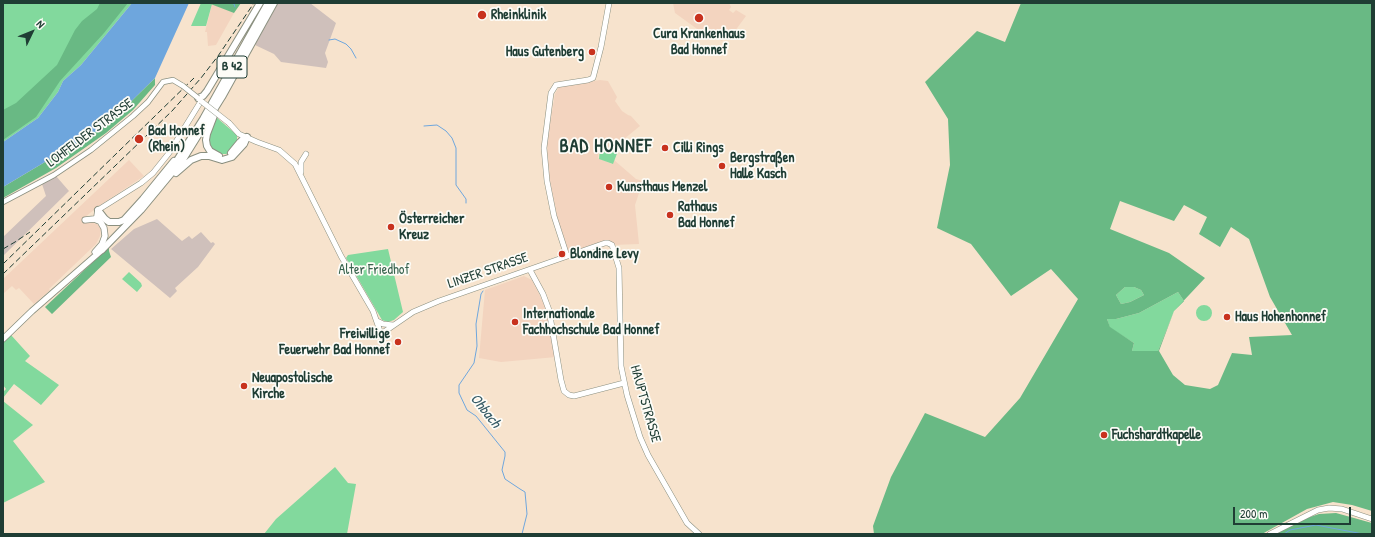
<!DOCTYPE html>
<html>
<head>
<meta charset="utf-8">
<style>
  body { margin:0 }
  #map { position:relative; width:1375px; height:537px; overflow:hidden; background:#f7e3cd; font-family:"Patrick Hand",sans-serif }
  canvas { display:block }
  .frame { position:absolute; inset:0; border:4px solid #1f3d34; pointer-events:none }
  .north { position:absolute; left:12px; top:12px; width:40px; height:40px; -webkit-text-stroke:3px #fdfcf7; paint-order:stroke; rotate:47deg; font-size:11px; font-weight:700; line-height:16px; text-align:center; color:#1f3d34 }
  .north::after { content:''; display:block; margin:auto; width:14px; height:18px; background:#1f3d34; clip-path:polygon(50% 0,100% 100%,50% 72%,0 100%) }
  .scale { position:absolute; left:1233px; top:507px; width:118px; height:18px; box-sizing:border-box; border:2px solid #1f3d34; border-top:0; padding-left:5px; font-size:12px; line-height:14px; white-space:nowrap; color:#1f3d34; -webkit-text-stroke:3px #fdfcf7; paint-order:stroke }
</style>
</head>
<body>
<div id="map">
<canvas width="1375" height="537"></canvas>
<div class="frame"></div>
<div class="north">N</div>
<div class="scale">200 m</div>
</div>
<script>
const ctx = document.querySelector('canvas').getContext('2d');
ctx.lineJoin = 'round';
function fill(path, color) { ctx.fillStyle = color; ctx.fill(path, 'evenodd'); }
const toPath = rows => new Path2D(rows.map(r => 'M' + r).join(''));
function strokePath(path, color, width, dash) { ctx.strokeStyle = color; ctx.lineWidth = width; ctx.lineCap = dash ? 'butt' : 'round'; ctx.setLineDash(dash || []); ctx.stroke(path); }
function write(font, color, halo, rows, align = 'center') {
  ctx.font = font + ' "Patrick Hand",sans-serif'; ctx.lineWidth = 3.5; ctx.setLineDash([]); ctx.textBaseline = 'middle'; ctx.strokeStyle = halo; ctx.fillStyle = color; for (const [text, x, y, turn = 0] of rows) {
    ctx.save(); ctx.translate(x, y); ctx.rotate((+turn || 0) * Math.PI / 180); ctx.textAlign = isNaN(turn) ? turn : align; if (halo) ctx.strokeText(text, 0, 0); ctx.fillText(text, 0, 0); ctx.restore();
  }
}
fill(toPath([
  [673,3,729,3,731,7,729,10,733,13,736,10,746,16,732,35,728,32,722,41,706,31,700,31,675,13],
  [212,4,234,13,216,45,208,46,207,32,205,32],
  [600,80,608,81,617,97,615,101,622,111,628,115,631,116,640,126,624,139,626,141,618,151,599,143,598,158,612,164,614,160,636,179,643,181,635,205,639,244,613,245,611,241,606,240,569,253,557,217,548,170,547,142,555,94,559,87],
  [129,160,144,176,99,206,85,217,90,222,97,224,101,228,100,236,96,244,49,289,50,290,34,304,19,288,16,290,12,286,3,294,3,279],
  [524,276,532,280,545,306,556,357,501,362,479,358,485,290]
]), '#f3d4bf');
fill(toPath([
  [278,3,310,3,336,23,325,53,328,62,326,68,281,62,274,54,255,45],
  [56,176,69,191,3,256,3,237,46,196,42,184],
  [157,219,182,241,189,236,192,239,201,232,211,243,213,242,215,244,198,267,175,288,177,291,170,298,111,249,134,229]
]), '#cfc0bb');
fill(toPath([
  [3,3,132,3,81,65,63,81,58,92,38,118,3,142],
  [201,3,212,4,206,26,191,26],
  [216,117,237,135,237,143,229,153,226,154,218,154,213,150,209,142,209,136],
  [600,147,607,150,611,148,618,151,613,164,599,159],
  [388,249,403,312,394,320,388,322,382,320,346,258,348,255],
  [129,272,141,283,142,286,137,292,122,279],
  [1125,287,1134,287,1141,290,1144,295,1130,302,1121,304,1116,295],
  [1178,292,1184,301,1174,311,1158,351,1132,351,1134,343,1110,328,1107,319,1116,319,1139,313],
  '1196 313a8 8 0 1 1 16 0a8 8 0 1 1-16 0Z',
  [11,335,30,356,25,361,59,385,41,405,14,384,3,398,3,392,6,389,3,385,3,343],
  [3,401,33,425,13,441,45,482,3,503],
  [335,467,348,483,356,484,347,534,264,534,276,519]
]), '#82d99d');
fill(toPath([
  [100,3,128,3,104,33,60,81,36,117,3,140,3,110,16,103,57,65,75,30,82,21,97,9],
  [208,3,241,3,234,13],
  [1021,3,1372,3,1372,511,1352,505,1333,502,1322,505,1307,509,1262,534,874,534,873,526,891,477,925,413,985,437,1020,398,1078,299,1051,269,1011,296,971,244,937,228,950,165,948,119,925,82,977,31,1005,42],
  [1120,201,1174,221,1184,205,1207,217,1199,234,1220,247,1231,227,1249,239,1270,297,1292,335,1249,337,1252,355,1232,353,1218,385,1210,389,1185,385,1173,375,1159,351,1174,311,1205,278,1169,253,1110,229],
  [1125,287,1134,287,1141,290,1144,295,1130,302,1121,304,1116,295],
  [1178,292,1184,301,1174,311,1158,351,1132,351,1134,343,1110,327,1107,319,1116,319,1139,313],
  [155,78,155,85,133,110,106,133,56,168,3,198,3,187,107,125],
  [109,247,109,251,111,257,52,314,45,307],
  [1336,513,1372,523,1372,534,1274,534,1304,519,1319,514]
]), '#69b984');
fill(toPath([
  [132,3,189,3,155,78,107,125,3,187,3,142,38,118,58,92,63,81,81,65]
]), '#6ea6dd');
strokePath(toPath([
  [230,3,234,4,235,7],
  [329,40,335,39,346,44,351,49,356,58],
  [424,126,437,125,446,131,452,138,456,148,456,185,466,199,466,203],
  [483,291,481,294,476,324,477,346,474,363,459,385,459,393,467,410,476,416,505,452,505,456,502,470,505,479,520,489,525,492,527,514,522,534],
  [1284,534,1290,530,1316,525,1363,534]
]), '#6ea6dd', 1);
const tertiary = toPath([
  [3,202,54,175,91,150,133,116,148,102,163,82,173,80,183,86]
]);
const secondary = toPath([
  [229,123,239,134,257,142,279,150,295,164,341,256,373,311,381,334,413,312,439,301,605,243,608,243,612,245,619,268,621,366,627,395,640,437,648,455,687,523,699,534],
  [301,172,301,162,306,154],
  [98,210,141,183,153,173,169,153,201,101],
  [567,256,554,216,547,181,544,148,551,93,556,85,588,80,593,78,601,47,609,3],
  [530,270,543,294,549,310,561,380,564,391,569,395,574,396,624,383],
  [377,321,383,324,393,325],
  [1270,534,1318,510,1329,508,1342,509,1372,519]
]);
const primary = toPath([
  [85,220,94,219,99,221],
  [95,252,102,244,105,236,104,228,97,216,98,210],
  [3,339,32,311,102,250]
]);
const trunk = toPath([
  [198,98,203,96,207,91,260,3],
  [215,113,207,134,206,140,207,146,210,151,219,156],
  [231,153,240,142,244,138,247,137],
  [174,165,203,119,268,3],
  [176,173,191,160,201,156,209,156,222,160,232,157,244,144,247,137],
  [98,210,105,219,109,222,119,222,124,220,143,199,174,161],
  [102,250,141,210,184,158,222,97,274,3]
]);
strokePath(tertiary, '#8b9080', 6);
strokePath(secondary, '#8b9080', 6);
strokePath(primary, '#8b9080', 7);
strokePath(trunk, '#8b9080', 8);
strokePath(tertiary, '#fff', 4.5);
strokePath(secondary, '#fff', 5);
strokePath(primary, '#fff', 5.5);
strokePath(trunk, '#fff', 6);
strokePath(toPath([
  [3,249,15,242,30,232],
  [3,264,194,78],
  [3,274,172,111,201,78,218,56,254,3]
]), '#1f3d34', 1, [6, 3]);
const tertiaryBridge = toPath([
  [183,86,198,98]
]);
const secondaryBridge = toPath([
  [201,101,229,123]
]);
strokePath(tertiaryBridge, '#8b9080', 6, []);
strokePath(secondaryBridge, '#8b9080', 6, []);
strokePath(tertiaryBridge, '#fff', 4.5);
strokePath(secondaryBridge, '#fff', 5);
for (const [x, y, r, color] of [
  [482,15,5,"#c8321e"],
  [699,18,5,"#c8321e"],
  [592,52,4,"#c8321e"],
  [139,139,5,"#c8321e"],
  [665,148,4,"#c8321e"],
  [722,166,4,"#c8321e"],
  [609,187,4,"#c8321e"],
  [670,215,4,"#c8321e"],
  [391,227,4,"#c8321e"],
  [562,254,4,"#c8321e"],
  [1227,317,4,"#c8321e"],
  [515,322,4,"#c8321e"],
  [398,342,4,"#c8321e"],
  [244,386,4,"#c8321e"],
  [1104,435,4,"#c8321e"]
]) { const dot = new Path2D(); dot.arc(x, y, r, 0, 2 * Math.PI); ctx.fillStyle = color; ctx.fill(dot); strokePath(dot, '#fdfcf7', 1.5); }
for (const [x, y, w] of [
  [232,67,30]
]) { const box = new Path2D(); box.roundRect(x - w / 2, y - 11, w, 22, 3); ctx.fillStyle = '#fdfcf7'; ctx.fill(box); strokePath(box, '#1f3d34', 1); }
write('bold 13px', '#1f3d34', null, [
  ["B 42",232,67]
]);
write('bold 14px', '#1f3d34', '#fdfcf7', [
  ["Rheinklinik",491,15],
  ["Cura Krankenhaus",699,34,"center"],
  ["Bad Honnef",699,50,"center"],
  ["Haus Gutenberg",584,52,"right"],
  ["Bad Honnef",148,131],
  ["(Rhein)",148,147],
  ["Cilli Rings",673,148],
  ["Bergstraßen",730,158],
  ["Halle Kasch",730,174],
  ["Kunsthaus Menzel",617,187],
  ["Rathaus",678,207],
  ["Bad Honnef",678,223],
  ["Österreicher",399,219],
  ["Kreuz",399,235],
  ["Blondine Levy",570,254],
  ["Internationale",523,314],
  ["Fachhochschule Bad Honnef",523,330],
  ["Haus Hohenhonnef",1235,317],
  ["Freiwillige",390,334,"right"],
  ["Feuerwehr Bad Honnef",390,350,"right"],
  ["Neuapostolische",252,378],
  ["Kirche",252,394],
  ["Fuchshardtkapelle",1112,435]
], 'left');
write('14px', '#1f3d34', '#fdfcf7', [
  ["LOHFELDER STRASSE",90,133,-37],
  ["LINZER STRASSE",488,271,-19],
  ["HAUPTSTRASSE",645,404,74]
]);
write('14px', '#38644e', '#fdfcf7', [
  ["Alter Friedhof",374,270]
]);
write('italic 15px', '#375c67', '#fdfcf7', [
  ["Ohbach",485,411,51]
]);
ctx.letterSpacing = '1px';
write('bold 18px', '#1f3d34', '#fdfcf7', [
  ["BAD HONNEF",606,147]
]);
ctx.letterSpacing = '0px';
</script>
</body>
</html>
